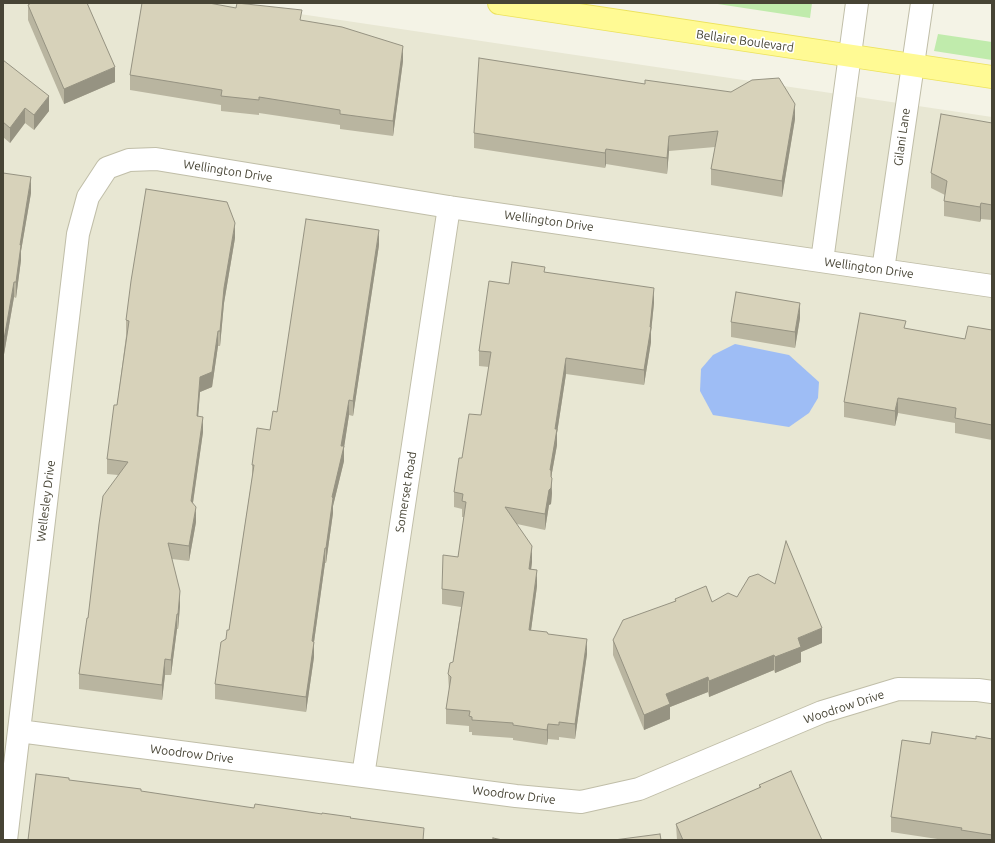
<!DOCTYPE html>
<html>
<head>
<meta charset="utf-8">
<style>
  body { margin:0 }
  #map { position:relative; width:995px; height:843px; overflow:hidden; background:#f4f3e6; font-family:Ubuntu,sans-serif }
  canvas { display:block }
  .frame { position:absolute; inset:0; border:4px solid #474435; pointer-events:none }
</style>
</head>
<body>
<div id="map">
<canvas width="995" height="843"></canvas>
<div class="frame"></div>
</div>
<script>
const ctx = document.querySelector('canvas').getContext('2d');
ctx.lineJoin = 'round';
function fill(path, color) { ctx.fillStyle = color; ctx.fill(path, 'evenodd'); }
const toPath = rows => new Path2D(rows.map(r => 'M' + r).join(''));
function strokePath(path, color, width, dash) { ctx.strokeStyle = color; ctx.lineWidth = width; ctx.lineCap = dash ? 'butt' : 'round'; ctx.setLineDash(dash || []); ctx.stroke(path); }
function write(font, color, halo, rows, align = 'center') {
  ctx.font = font + ' Ubuntu,sans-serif'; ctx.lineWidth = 3.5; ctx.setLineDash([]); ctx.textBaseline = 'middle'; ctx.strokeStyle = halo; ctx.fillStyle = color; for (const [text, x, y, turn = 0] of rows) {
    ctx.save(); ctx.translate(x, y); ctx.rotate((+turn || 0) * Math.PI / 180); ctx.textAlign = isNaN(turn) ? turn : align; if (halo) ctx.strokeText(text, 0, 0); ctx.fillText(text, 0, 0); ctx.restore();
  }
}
fill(toPath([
  [3,3,226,3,992,117,992,840,3,840]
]), '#e8e7d3');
fill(toPath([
  [711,3,812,3,810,18],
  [938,34,992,42,992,60,934,51]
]), '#c0ebac');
fill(toPath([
  [735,344,789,355,819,382,818,398,809,413,789,427,713,415,700,391,701,369,713,355]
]), '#9ebdf5');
const minor = toPath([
  [822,261,857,3],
  [883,270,922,3],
  [19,731,516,796,581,802,639,789,822,712,898,689,978,690,992,692],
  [363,776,449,207],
  [6,840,78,234,88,197,107,168,129,160,156,159,449,207,992,286]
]);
const major = toPath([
  [499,3,992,77]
]);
strokePath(minor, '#c0bea8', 24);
strokePath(major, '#ece25c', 24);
strokePath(minor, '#fff', 22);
strokePath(major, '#fffa94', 22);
fill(toPath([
  [28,5,115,82,64,104,28,20],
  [302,20,403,61,393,136,340,129,340,125,259,113,259,115,221,111,221,105,130,90,130,75],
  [3,60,49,111,34,130,25,123,10,143,3,137],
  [795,119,782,197,711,185,711,169,715,147,669,151,667,174,606,164,605,168,474,148,474,133],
  [992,123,992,220,981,219,980,222,944,216,944,201,945,195,931,188,931,173],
  [3,173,31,193,21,251,21,260,16,298,14,297,3,360],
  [235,238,224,303,220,346,218,346,212,387,200,392,198,416,203,432,193,503,196,522,189,561,172,559,180,606,178,629,177,629,171,675,165,675,162,700,79,689,79,674,88,618,118,475,107,474,107,459,117,405,126,336,126,320],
  [379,245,353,416,349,415,344,446,344,461,333,506,333,513,326,563,325,563,314,642,314,657,306,712,215,699,215,684,229,630,252,478,252,465,270,430,277,412],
  [545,272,654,303,651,332,651,342,644,385,566,374,557,433,557,445,551,478,552,493,551,504,549,505,545,530,517,524,532,562,531,570,537,586,531,630,548,634,587,654,575,739,559,737,559,740,548,739,547,745,513,740,513,738,472,735,472,732,469,732,469,726,446,724,446,709,449,690,448,674,453,662,461,607,442,604,442,589,458,557,464,517,462,517,462,509,454,507,454,492,462,458,481,415,489,367,479,366,479,351,509,284],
  [800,318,795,348,731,337,731,322],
  [906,329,965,339,992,330,992,440,955,433,955,423,898,413,895,426,844,417,844,402],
  [675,599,712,602,822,643,801,652,801,662,775,673,774,670,709,697,708,692,670,707,670,719,644,730,613,655,613,640,675,601],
  [976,739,992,739,992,840,944,840,891,832,891,817,930,744],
  [759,785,822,840,677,840,676,824,759,788]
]), '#b9b5a0');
fill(toPath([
  [403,46,403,61,393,136,393,121],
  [115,67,115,82,64,104,64,89],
  [49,96,49,111,34,130,34,115],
  [795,104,795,119,782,197,782,181],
  [25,108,25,123,10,143,10,128],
  [669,136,669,151,667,174,667,158],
  [606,149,606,164,605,168,605,153],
  [31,177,31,193,21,251,21,260,16,298,16,282,20,245],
  [981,203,981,219,980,222,980,207],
  [235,223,235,238,224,303,220,346,220,331,224,288],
  [379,230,379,245,353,416,353,401],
  [14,282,14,297,3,360,3,345],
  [654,288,654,303,651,332,651,342,644,385,644,370],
  [800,303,800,318,795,348,795,332],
  [218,331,218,346,212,387,200,392,197,431,197,416,200,377],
  [566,358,566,374,557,433,557,445,551,478,552,493,551,504,549,505,545,530,545,514,555,429],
  [898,398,898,413,895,426,895,411],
  [349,400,349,415,344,448,344,446,344,461,333,506,333,513,326,563,326,548,332,497],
  [203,417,203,432,191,516,191,501],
  [196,507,196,522,189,561,189,546],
  [532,546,532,562,529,584,529,569],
  [325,548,325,563,314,642,314,657,306,712,306,697,312,641],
  [537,570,537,586,529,645,529,630],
  [180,591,180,606,178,629,178,614],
  [177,614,177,629,171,675,171,660],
  [822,628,822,643,801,652,801,662,775,673,775,657,798,638],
  [587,639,587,654,575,739,575,724],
  [774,655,774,670,709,697,709,681],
  [165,659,165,675,162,700,162,685],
  [708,677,708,692,670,707,670,719,644,730,644,715,666,694],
  [548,724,548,739,547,745,547,730]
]), '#969382');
const building = toPath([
  [31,3,87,3,115,67,64,89,28,5,31,3],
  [142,3,209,3,236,8,237,3,302,10,300,20,342,27,403,46,393,121,340,114,340,110,259,97,259,100,221,96,222,90,130,75,142,3],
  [479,58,645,84,645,80,731,92,752,80,779,78,795,104,782,181,711,169,718,131,669,136,667,158,606,149,605,153,474,133,479,58],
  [3,60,49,96,34,115,25,108,10,128,3,122,3,60],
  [941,114,992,123,992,205,981,203,980,207,944,201,947,181,931,173,941,114],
  [3,173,31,177,20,245,21,245,16,282,14,282,3,345,3,173],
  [146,189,227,202,235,223,224,288,220,331,218,331,212,372,200,377,197,416,203,417,191,501,196,507,189,546,168,543,180,591,178,614,177,614,171,660,165,659,162,685,79,674,87,618,88,618,99,524,103,496,128,462,107,459,114,405,117,405,129,321,126,320,131,281,146,189],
  [306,219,379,230,353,401,349,400,341,446,344,446,332,497,333,498,326,548,325,548,312,641,314,642,306,697,215,684,221,642,226,639,227,630,229,630,254,465,252,465,257,428,270,430,273,411,277,412,306,219],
  [512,262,545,267,544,272,654,288,650,327,651,327,644,370,566,358,555,429,557,429,550,470,551,470,551,477,552,478,551,488,549,490,545,514,505,507,532,546,529,569,537,570,529,630,547,632,548,634,587,639,575,724,559,722,559,725,548,724,547,730,513,725,513,723,472,720,472,717,469,716,470,711,446,709,451,677,448,674,450,663,453,662,464,592,442,589,443,555,458,557,466,502,462,501,463,494,454,492,459,458,462,458,469,414,481,415,491,352,479,351,489,281,509,284,512,262],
  [736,292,800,303,795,332,731,322,736,292],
  [860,313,906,321,904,328,965,339,968,326,992,330,992,425,955,418,956,408,898,398,895,411,844,402,860,313],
  [786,541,822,628,798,638,801,647,775,657,774,655,709,681,708,677,666,694,670,704,644,715,613,640,623,620,676,601,675,599,706,586,712,602,728,593,737,597,749,577,758,574,775,584,786,541],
  [932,732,976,739,976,736,992,739,992,835,961,830,962,828,891,817,902,740,930,744,932,732],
  [791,771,822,840,683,840,676,824,761,787,759,785,791,771],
  [36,774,69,778,69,780,141,789,141,791,254,808,255,804,322,814,322,813,351,817,350,818,424,828,423,840,425,840,28,840,36,774],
  [660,834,661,840,614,840,660,834],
  [493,838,503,840,493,840,493,838]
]);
fill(building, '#d7d2ba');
strokePath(building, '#969382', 1);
write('12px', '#474435', '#fff', [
  ["Bellaire Boulevard",745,41,8],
  ["Gilani Lane",902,137,-82],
  ["Wellington Drive",228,171,9],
  ["Wellington Drive",549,221,8],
  ["Wellington Drive",869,268,8],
  ["Somerset Road",406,492,-81],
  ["Wellesley Drive",46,501,-83],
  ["Woodrow Drive",844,707,-18],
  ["Woodrow Drive",192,754,7],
  ["Woodrow Drive",514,795,7]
]);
</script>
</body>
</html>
